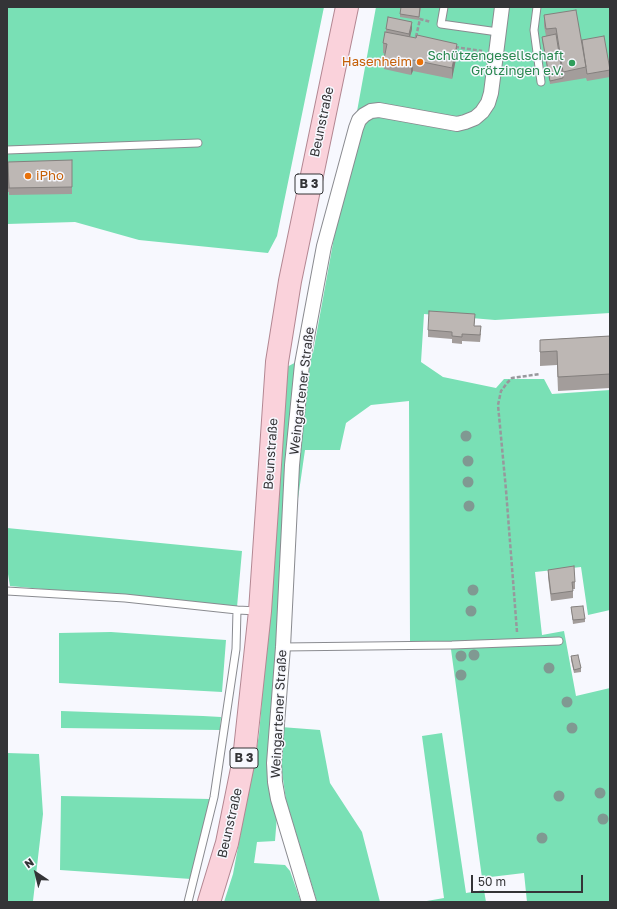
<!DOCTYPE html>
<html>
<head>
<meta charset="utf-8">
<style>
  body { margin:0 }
  #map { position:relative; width:617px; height:909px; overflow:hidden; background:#f7f8fe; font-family:"Golos Text",sans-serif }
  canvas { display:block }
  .frame { position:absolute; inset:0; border:8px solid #343437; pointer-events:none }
  .north { position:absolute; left:16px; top:853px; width:40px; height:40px; -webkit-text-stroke:3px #f7f8fe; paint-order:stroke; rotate:325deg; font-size:11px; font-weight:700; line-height:16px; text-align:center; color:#343437 }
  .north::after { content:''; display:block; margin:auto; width:14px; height:18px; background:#343437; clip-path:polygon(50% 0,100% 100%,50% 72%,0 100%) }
  .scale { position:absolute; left:471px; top:875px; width:112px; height:18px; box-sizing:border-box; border:2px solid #343437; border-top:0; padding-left:5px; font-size:12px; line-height:14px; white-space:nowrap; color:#343437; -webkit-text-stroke:3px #f7f8fe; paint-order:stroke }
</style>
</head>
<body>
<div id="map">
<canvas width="617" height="909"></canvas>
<div class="frame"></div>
<div class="north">N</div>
<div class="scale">50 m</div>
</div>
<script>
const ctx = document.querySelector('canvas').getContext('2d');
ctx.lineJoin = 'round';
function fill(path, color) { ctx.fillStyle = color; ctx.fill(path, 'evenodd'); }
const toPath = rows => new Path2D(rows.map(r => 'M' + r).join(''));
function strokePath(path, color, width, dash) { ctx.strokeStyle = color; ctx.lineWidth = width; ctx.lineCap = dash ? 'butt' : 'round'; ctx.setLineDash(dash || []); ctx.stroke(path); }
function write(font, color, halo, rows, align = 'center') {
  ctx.font = font + ' "Golos Text",sans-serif'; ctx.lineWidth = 3; ctx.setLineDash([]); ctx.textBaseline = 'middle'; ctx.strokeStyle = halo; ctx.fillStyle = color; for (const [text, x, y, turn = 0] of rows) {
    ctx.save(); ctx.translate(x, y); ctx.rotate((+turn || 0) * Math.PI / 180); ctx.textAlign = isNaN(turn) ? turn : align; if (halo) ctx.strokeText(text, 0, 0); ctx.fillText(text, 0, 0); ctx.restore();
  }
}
fill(toPath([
  [7,7,324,7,277,236,268,253,139,240,75,222,7,224],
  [376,7,610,7,610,313,495,320,424,314,421,362,443,377,496,388,504,379,544,379,552,394,610,390,610,610,588,615,581,567,535,572,542,635,564,631,576,696,610,688,610,902,527,902,524,873,482,878,450,642,410,641,409,401,371,405,346,423,340,450,305,450,278,637,281,727,320,730,330,783,362,832,380,902,317,902,286,800,281,765,275,841,257,842,254,863,285,865,290,871,301,902,224,902,233,874,259,735,269,613,285,368,313,353],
  [7,528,242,551,237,607,10,586,7,568],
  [111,632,226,640,222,692,59,683,59,633],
  [61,711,203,716,221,717,220,730,61,728],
  [442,733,466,893,484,890,486,902,421,902,444,898,422,736],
  [7,753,39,754,43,814,33,901,7,902],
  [61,796,210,799,191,879,60,870]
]), '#79e0b5');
const service = toPath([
  [444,7,441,24,498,32],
  [537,7,534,30,541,82],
  [7,150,198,143],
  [7,591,125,598,237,610,236,649,214,797,188,902],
  [237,610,258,611],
  [283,647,452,645,559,641]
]);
const minor = toPath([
  [309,902,278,799,275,782,274,763,283,647,292,465,302,364,324,246,356,128,359,120,364,115,371,111,379,110,457,124,465,122,475,118,482,112,488,103,491,93,502,7]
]);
const primary = toPath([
  [209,902,227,843,244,759,260,611,277,362,290,281,347,7]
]);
strokePath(service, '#8a8b90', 9);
strokePath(minor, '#8a8b90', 16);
strokePath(primary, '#b38792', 24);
strokePath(toPath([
  [416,37,420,19,431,22],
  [455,47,482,51],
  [517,632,506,490,498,405,501,391,507,383,512,378,540,374]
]), '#97989c', 2.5, [4, 2]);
strokePath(service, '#fff', 7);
strokePath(minor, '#fff', 14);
strokePath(primary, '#fad2db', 22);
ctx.fillStyle = '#809992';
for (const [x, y] of [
  [466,436],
  [468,461],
  [468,482],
  [469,506],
  [473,590],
  [471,611],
  [474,655],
  [461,656],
  [549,668],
  [461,675],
  [567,702],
  [572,728],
  [600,793],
  [559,796],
  [603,819],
  [542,838]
]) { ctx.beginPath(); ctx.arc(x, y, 5.5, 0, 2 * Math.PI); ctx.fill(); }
fill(toPath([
  [421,7,419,20,400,17,400,14],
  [544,15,582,40,610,70,610,77,587,81,586,78,550,84,542,40,542,37,546,36,544,26],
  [386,29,412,29,410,37,457,54,452,79,413,71,411,75,384,69,384,59,385,54,383,53,383,43,386,32],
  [72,160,72,194,9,195,9,192,7,192,7,175],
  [475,321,474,326,481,334,480,342,462,341,462,344,452,343,452,339,428,337,428,330],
  [610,336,610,388,558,391,557,365,540,366,540,340],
  [548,570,575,582,575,589,573,589,573,598,551,601,548,577],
  [571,607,585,619,585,622,573,624],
  [571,656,581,668,581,672,574,673,571,660]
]), '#a39d9b');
fill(toPath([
  [412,22,412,29,409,41,409,34],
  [457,44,457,54,452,79,452,68],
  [413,60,413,71,411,75,411,64]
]), '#84807e');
const building = toPath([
  [401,7,420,7,419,17,400,14,401,7],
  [576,10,586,67,563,72,556,28,546,29,544,15,576,10],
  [388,17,412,22,409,34,386,29,388,17],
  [385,32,416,38,417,35,457,44,452,68,413,60,411,64,384,59,387,44,383,43,385,32],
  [556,34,563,78,550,81,542,37,556,34],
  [604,36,610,70,587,74,582,40,604,36],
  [72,160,72,187,9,188,8,162,72,160],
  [7,175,8,175,9,188,7,188,7,175],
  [429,311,475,314,474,326,481,326,480,335,462,334,462,337,452,336,452,332,428,330,429,311],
  [610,336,610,374,558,377,557,351,540,352,540,340,610,336],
  [574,566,575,582,572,582,573,591,551,594,548,570,574,566],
  [583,606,585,619,573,620,571,607,583,606],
  [578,655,581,668,574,670,571,656,578,655]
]);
fill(building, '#bdb7b4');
strokePath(building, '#84807e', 1);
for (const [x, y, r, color] of [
  [420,62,4,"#e8710a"],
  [572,63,4,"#2e9e5b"],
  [28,176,4,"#e8710a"]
]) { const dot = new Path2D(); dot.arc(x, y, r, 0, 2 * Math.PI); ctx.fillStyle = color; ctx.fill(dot); strokePath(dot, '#f7f8fe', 1.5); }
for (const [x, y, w] of [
  [309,184,28],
  [244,758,28]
]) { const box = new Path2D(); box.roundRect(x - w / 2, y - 10, w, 20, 3); ctx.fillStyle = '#f7f8fe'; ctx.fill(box); strokePath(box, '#343437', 1); }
write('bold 12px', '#343437', null, [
  ["B 3",309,184],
  ["B 3",244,758]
]);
write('13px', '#27864d', '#f7f8fe', [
  ["Schützengesellschaft",564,56],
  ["Grötzingen e.V.",564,71]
], 'right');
write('13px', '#c56008', '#f7f8fe', [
  ["Hasenheim",412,62],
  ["iPho",36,176,"left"]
], 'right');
write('13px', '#343437', '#f7f8fe', [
  ["Beunstraße",322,122,-78],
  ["Weingartener Straße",302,391,-83],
  ["Beunstraße",271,454,-86],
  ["Weingartener Straße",279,714,-87],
  ["Beunstraße",230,823,-77]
]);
</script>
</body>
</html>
